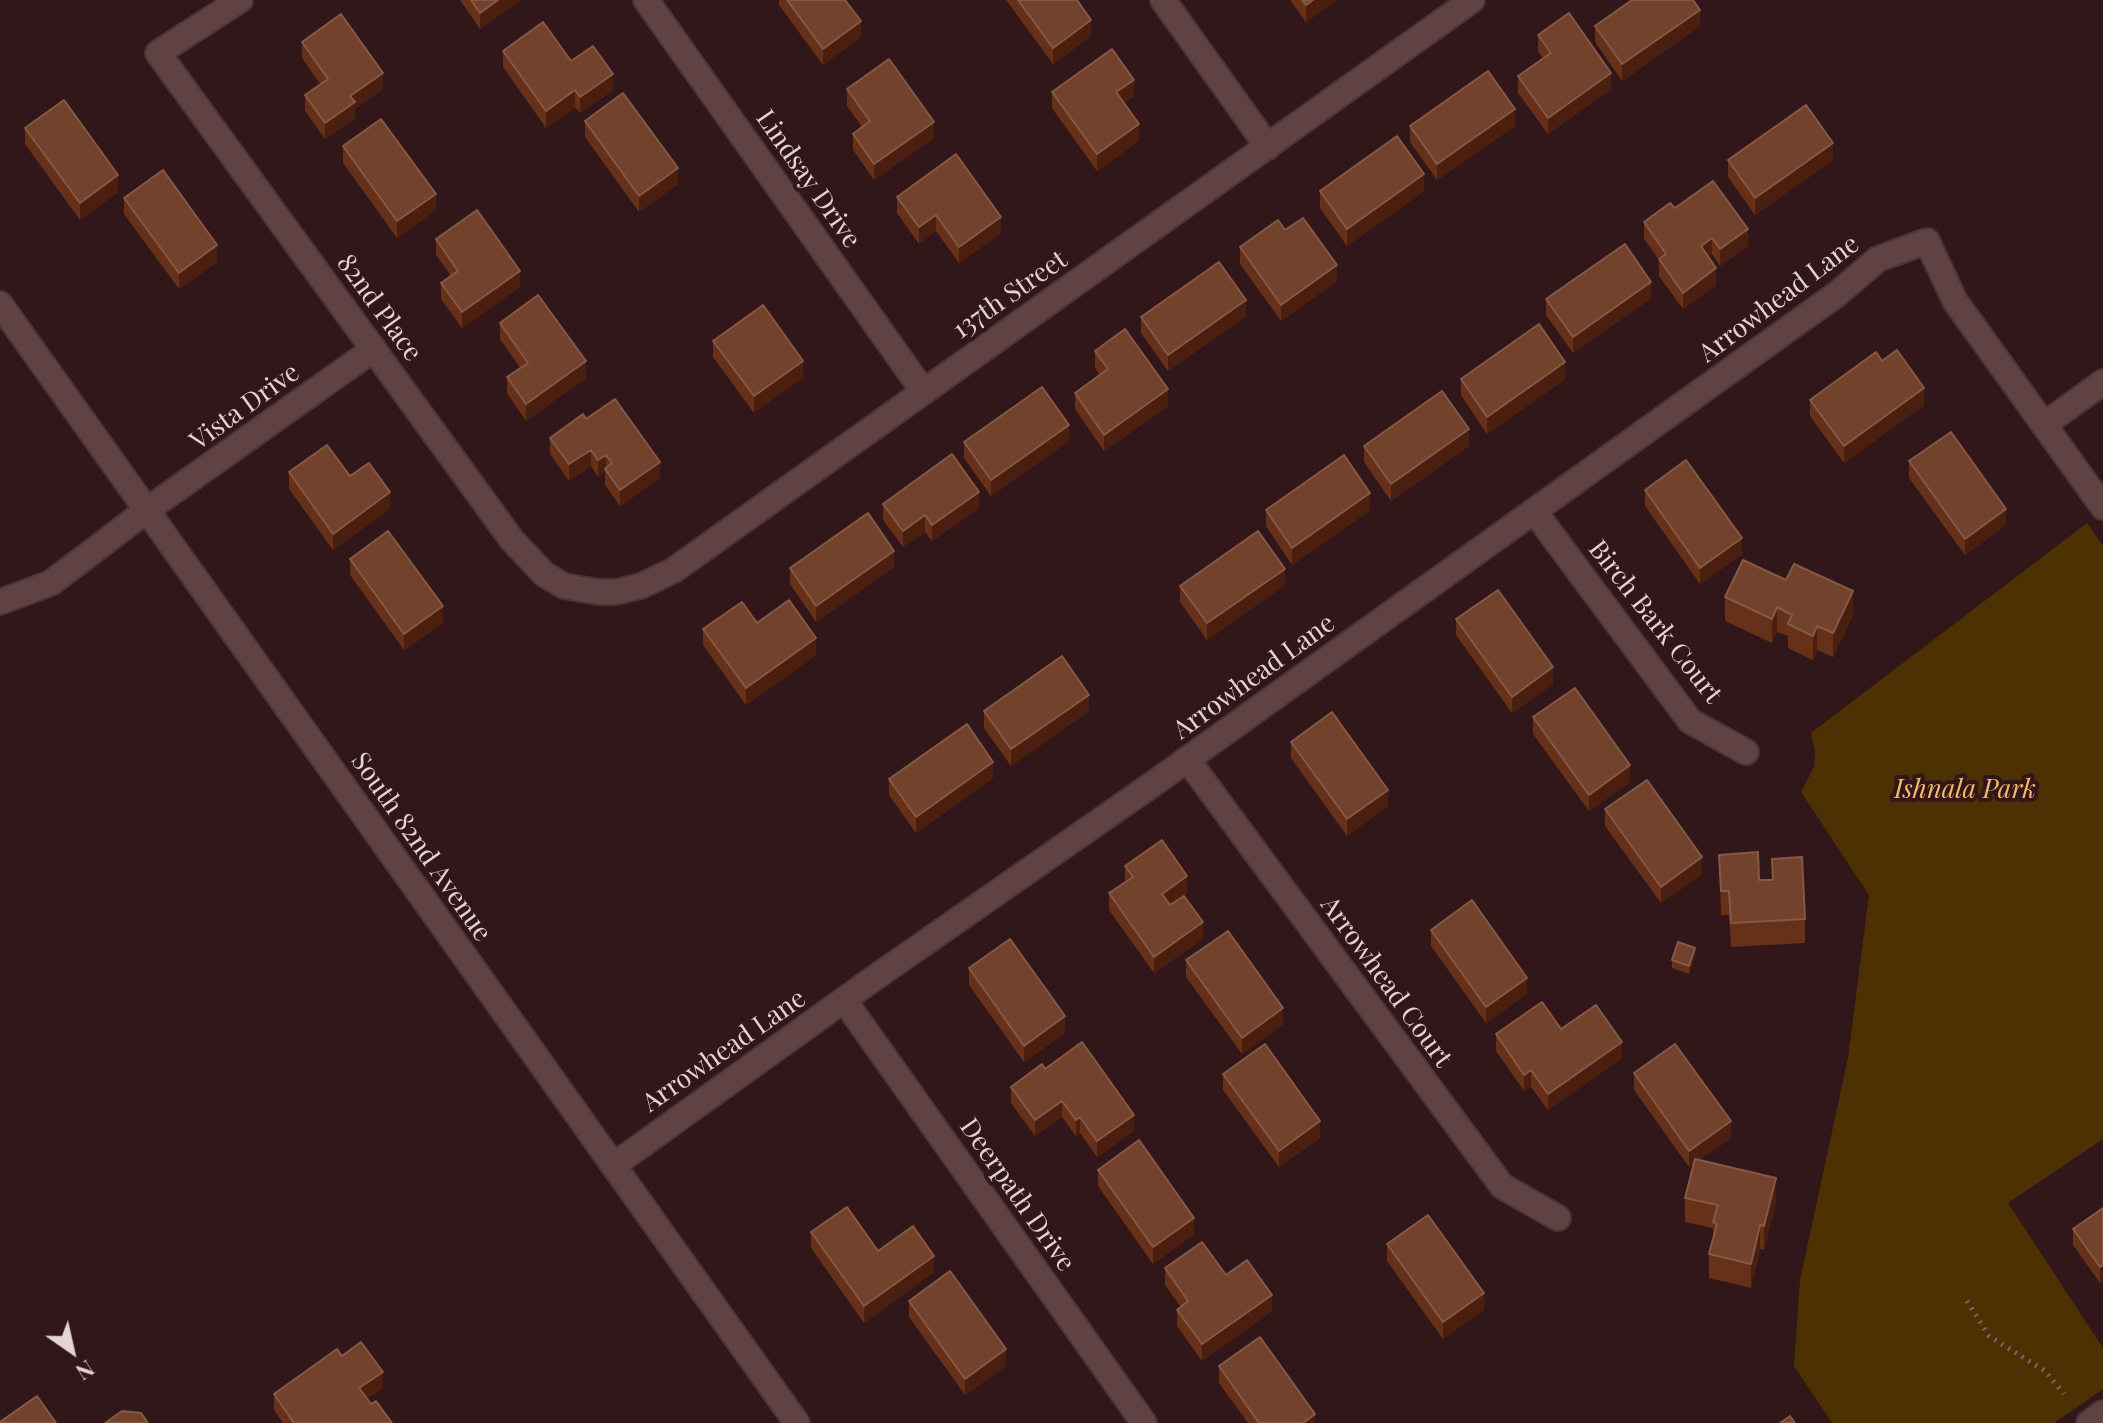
<!DOCTYPE html>
<html>
<head>
<meta charset="utf-8">
<style>
  body { margin:0 }
  #map { position:relative; width:2103px; height:1423px; overflow:hidden; background:#311719; font-family:"Playfair Display",serif }
  canvas { display:block }
  .north { position:absolute; left:32px; top:1311px; width:80px; height:80px; -webkit-text-stroke:6px #311719; paint-order:stroke; rotate:146deg; font-size:22px; font-weight:700; line-height:32px; text-align:center; color:#e5d2d2 }
  .north::after { content:''; display:block; margin:auto; width:28px; height:36px; background:#e5d2d2; clip-path:polygon(50% 0,100% 100%,50% 72%,0 100%) }
</style>
</head>
<body>
<div id="map">
<canvas width="2103" height="1423"></canvas>
<div class="north">N</div>
</div>
<script>
const ctx = document.querySelector('canvas').getContext('2d');
ctx.lineJoin = 'round';
function fill(path, color) { ctx.fillStyle = color; ctx.fill(path, 'evenodd'); }
const toPath = rows => new Path2D(rows.map(r => 'M' + r).join(''));
function strokePath(path, color, width, dash) { ctx.strokeStyle = color; ctx.lineWidth = width; ctx.lineCap = dash ? 'butt' : 'round'; ctx.setLineDash(dash || []); ctx.stroke(path); }
function write(font, color, halo, rows, align = 'center') {
  ctx.font = font + ' "Playfair Display",serif'; ctx.lineWidth = 8; ctx.setLineDash([]); ctx.textBaseline = 'middle'; ctx.strokeStyle = halo; ctx.fillStyle = color; for (const [text, x, y, turn = 0] of rows) {
    ctx.save(); ctx.translate(x, y); ctx.rotate((+turn || 0) * Math.PI / 180); ctx.textAlign = isNaN(turn) ? turn : align; if (halo) ctx.strokeText(text, 0, 0); ctx.fillText(text, 0, 0); ctx.restore();
  }
}
fill(toPath([
  [2087,523,2103,546,2103,1139,2008,1203,2103,1348,2103,1389,2054,1423,1832,1423,1794,1366,1800,1280,1848,1058,1869,895,1801,792,1814,767,1815,752,1811,733]
]), '#4e3103');
const street = toPath([
  [240,0,158,53,512,540,544,574,564,586,598,592,616,592,641,586,674,570,1472,0],
  [646,0,923,391],
  [1163,0,1268,147],
  [0,304,797,1423],
  [2045,424,2103,382],
  [1534,511,1690,721,1746,752],
  [0,602,51,583,147,510,374,349],
  [1187,759,1502,1186,1558,1218],
  [844,1000,1144,1423],
  [614,1165,873,979,1160,779,1837,294,1878,259,1927,241,1955,301,2103,507],
  [2089,1423,2103,1413]
]);
strokePath(street, '#493536', 28);
strokePath(toPath([
  [1967,1301,1989,1336,2045,1371,2064,1394]
]), '#7b6466', 5, [2, 6]);
strokePath(street, '#614244', 24);
fill(toPath([
  [460,0,520,0,480,29],
  [779,0,845,0,861,37,823,65,779,5],
  [1006,0,1077,0,1091,36,1053,64],
  [1290,0,1336,0,1306,22],
  [1595,26,1700,26,1622,81,1595,42],
  [1538,35,1611,89,1548,134,1518,93,1518,76,1543,58,1538,51],
  [302,42,383,89,355,109,355,118,325,139,305,111,305,95,320,84,302,58],
  [503,51,571,61,613,90,580,113,575,107,546,128,503,67],
  [847,89,934,138,874,180,853,150,853,134,862,127,847,106],
  [1052,92,1134,96,1124,103,1139,141,1097,171,1052,108],
  [585,121,678,184,639,212,585,137],
  [1410,126,1515,126,1437,180,1410,142],
  [25,128,118,192,80,220,25,144],
  [343,146,436,210,397,238,343,163],
  [1728,160,1833,160,1755,215,1728,177],
  [1320,191,1424,191,1347,246,1320,208],
  [897,197,1001,233,959,263,936,231,919,244,897,213],
  [124,198,217,262,179,289,124,214],
  [1644,222,1748,246,1720,266,1712,254,1708,257,1716,285,1683,309,1659,276,1659,260,1644,239],
  [1285,230,1337,281,1281,321,1240,264,1240,247],
  [436,239,520,287,462,328,441,299,441,283,451,276,436,255],
  [1651,298,1573,353,1546,315,1546,299],
  [1246,316,1168,371,1141,333,1141,317],
  [500,323,586,378,526,421,507,393,507,377,520,368,500,339],
  [713,341,803,377,754,413,713,357],
  [1095,351,1168,406,1104,451,1075,409,1075,393,1100,375,1095,368],
  [1882,361,1924,405,1844,463,1810,416,1810,400],
  [1461,379,1565,379,1487,434,1461,395],
  [586,419,660,478,620,506,605,485,605,472,598,477,591,466,569,481,550,454,550,438],
  [1069,441,991,496,964,458,964,442],
  [1364,446,1469,446,1391,501,1364,462],
  [1909,461,2006,525,1965,555,1909,478],
  [289,472,350,476,390,509,333,550,289,489],
  [1645,490,1742,554,1700,584,1645,506],
  [883,504,979,508,932,541,925,532,903,547,883,520],
  [1266,510,1370,510,1292,565,1266,526],
  [350,559,443,623,404,650,350,575],
  [894,567,816,622,790,584,790,568],
  [1285,585,1207,640,1180,602,1180,586],
  [1725,597,1853,615,1833,657,1817,650,1813,660,1788,648,1788,636,1777,632,1772,643,1725,621],
  [1456,619,1553,684,1512,713,1456,635],
  [757,623,816,655,746,705,703,645,703,629],
  [984,711,1089,711,1011,766,984,728],
  [1533,717,1630,782,1589,811,1533,734],
  [1291,742,1388,806,1347,836,1291,758],
  [993,778,916,833,889,795,889,779],
  [1605,809,1702,874,1661,903,1605,826],
  [1719,855,1759,880,1772,880,1772,859,1805,919,1805,943,1731,947,1729,915,1721,915],
  [1125,866,1187,893,1170,905,1203,939,1154,973,1109,910,1109,893,1125,882],
  [1431,930,1527,994,1486,1023,1431,946],
  [1695,956,1689,974,1672,968,1672,960],
  [1186,960,1283,1024,1242,1054,1186,977],
  [969,968,1065,1033,1024,1062,969,985],
  [1561,1029,1622,1058,1548,1110,1531,1087,1524,1091,1496,1051,1496,1034],
  [1045,1069,1134,1131,1097,1157,1080,1133,1076,1136,1062,1117,1035,1136,1011,1103,1011,1087],
  [1634,1073,1731,1138,1699,1160,1776,1202,1764,1250,1760,1249,1751,1288,1709,1278,1709,1254,1713,1240,1713,1228,1685,1222,1685,1198,1693,1164,1689,1167,1634,1090],
  [1223,1074,1320,1138,1279,1167,1223,1090],
  [1098,1170,1194,1234,1153,1264,1098,1186],
  [2103,1208,2103,1281,2100,1283,2073,1245,2073,1229],
  [811,1232,878,1251,934,1272,864,1323,811,1248],
  [1387,1244,1484,1309,1443,1339,1387,1261],
  [1165,1268,1226,1275,1272,1311,1202,1361,1177,1326,1177,1310,1181,1307,1165,1285],
  [909,1301,1006,1366,965,1395,909,1317],
  [342,1356,383,1388,367,1399,371,1404,392,1423,283,1423,274,1410,274,1394],
  [1219,1366,1315,1423,1248,1423,1219,1383]
]), '#663118');
fill(toPath([
  [498,0,520,0,480,29,480,13],
  [1313,0,1336,0,1306,22,1306,5],
  [1700,10,1700,26,1622,81,1622,64],
  [1091,20,1091,36,1053,64,1053,48],
  [861,21,861,37,823,65,823,49],
  [383,73,383,89,355,109,355,118,325,139,325,123,350,96],
  [1611,73,1611,89,1548,134,1548,118],
  [613,74,613,90,580,113,580,97],
  [1134,80,1134,96,1116,108,1116,92],
  [575,90,575,107,546,128,546,111],
  [1515,109,1515,126,1437,180,1437,164],
  [934,122,934,138,874,180,874,164],
  [1139,124,1139,141,1097,171,1097,154],
  [1833,143,1833,160,1755,215,1755,198],
  [678,168,678,184,639,212,639,196],
  [1424,174,1424,191,1347,246,1347,229],
  [118,175,118,192,80,220,80,203],
  [436,194,436,210,397,238,397,221],
  [936,215,936,231,919,244,919,227],
  [1001,217,1001,233,959,263,959,247],
  [1748,229,1748,246,1720,266,1720,249],
  [1712,238,1712,254,1701,263,1701,246],
  [217,245,217,262,179,289,179,273],
  [1337,265,1337,281,1281,321,1281,305],
  [1716,268,1716,285,1683,309,1683,293],
  [520,271,520,287,462,328,462,312],
  [1651,282,1651,298,1573,353,1573,337],
  [1246,300,1246,316,1168,371,1168,355],
  [586,361,586,378,526,421,526,404],
  [803,361,803,377,754,413,754,396],
  [1565,362,1565,379,1487,434,1487,417],
  [1924,388,1924,405,1844,463,1844,446],
  [1168,389,1168,406,1104,451,1104,435],
  [1069,425,1069,441,991,496,991,480],
  [1469,429,1469,446,1391,501,1391,484],
  [591,450,591,466,569,481,569,464],
  [606,455,606,470,605,469,605,472,598,477,598,460],
  [660,462,660,478,620,506,620,490],
  [390,492,390,509,333,550,333,534],
  [979,492,979,508,932,541,932,525],
  [1370,493,1370,510,1292,565,1292,548],
  [2006,509,2006,525,1965,555,1965,539],
  [925,515,925,532,903,547,903,531],
  [1742,538,1742,554,1700,584,1700,568],
  [894,551,894,567,816,622,816,606],
  [1285,569,1285,585,1207,640,1207,623],
  [1853,591,1853,615,1833,657,1833,633],
  [443,606,443,623,404,650,404,634],
  [1777,607,1777,632,1772,643,1772,619],
  [1817,626,1817,650,1813,660,1813,636],
  [816,638,816,655,746,705,746,688],
  [1553,667,1553,684,1512,713,1512,697],
  [1089,695,1089,711,1011,766,1011,749],
  [993,762,993,778,916,833,916,817],
  [1630,765,1630,782,1589,811,1589,795],
  [1388,790,1388,806,1347,836,1347,819],
  [1702,857,1702,874,1661,903,1661,887],
  [1187,876,1187,893,1162,910,1162,894],
  [1203,922,1203,939,1154,973,1154,957],
  [1695,948,1695,956,1689,974,1689,966],
  [1527,978,1527,994,1486,1023,1486,1007],
  [1283,1008,1283,1024,1242,1054,1242,1038],
  [1065,1016,1065,1033,1024,1062,1024,1046],
  [1622,1042,1622,1058,1548,1110,1548,1094],
  [1531,1070,1531,1087,1524,1091,1524,1075],
  [1062,1101,1062,1117,1035,1136,1035,1120],
  [1134,1115,1134,1131,1097,1157,1097,1141],
  [1080,1117,1080,1133,1076,1136,1076,1120],
  [1320,1121,1320,1138,1279,1167,1279,1151],
  [1731,1121,1731,1138,1689,1167,1689,1151],
  [1776,1178,1776,1202,1764,1250,1764,1226],
  [1194,1218,1194,1234,1153,1264,1153,1247],
  [1760,1225,1760,1249,1751,1288,1751,1264],
  [934,1256,934,1272,864,1323,864,1306],
  [2103,1265,2103,1281,2100,1283,2100,1267],
  [1484,1293,1484,1309,1443,1339,1443,1322],
  [1272,1295,1272,1311,1202,1361,1202,1344],
  [1006,1349,1006,1366,965,1395,965,1379],
  [383,1372,383,1388,359,1405,359,1388],
  [1315,1414,1315,1423,1303,1423]
]), '#4b1f10');
const building = toPath([
  [471,0,498,0,480,13,471,0],
  [787,0,845,0,861,21,823,49,787,0],
  [1018,0,1077,0,1091,20,1053,48,1018,0],
  [1302,0,1313,0,1306,5,1302,0],
  [1632,0,1693,0,1700,10,1622,64,1595,26,1632,0],
  [1569,13,1611,73,1548,118,1518,76,1551,53,1538,35,1569,13],
  [341,14,383,73,350,96,355,102,325,123,305,95,328,79,302,42,341,14],
  [543,22,571,61,593,46,613,74,580,97,575,90,546,111,503,51,543,22],
  [1112,49,1134,80,1116,92,1139,124,1097,154,1052,92,1112,49],
  [889,59,934,122,874,164,853,134,870,121,847,89,889,59],
  [1488,71,1515,109,1437,164,1410,126,1488,71],
  [623,93,678,168,639,196,585,121,623,93],
  [64,100,118,175,80,203,25,128,64,100],
  [1806,105,1833,143,1755,198,1728,160,1806,105],
  [381,119,436,194,397,221,343,146,381,119],
  [1397,136,1424,174,1347,229,1320,191,1397,136],
  [956,154,1001,217,959,247,936,215,919,227,897,197,956,154],
  [163,170,217,245,179,273,124,198,163,170],
  [1713,181,1748,229,1720,249,1712,238,1701,246,1716,268,1683,293,1659,259,1666,254,1644,222,1670,203,1675,208,1713,181],
  [477,210,520,271,462,312,441,283,458,271,436,239,477,210],
  [1303,218,1337,265,1281,305,1240,247,1278,220,1285,230,1303,218],
  [1625,244,1651,282,1573,337,1546,299,1625,244],
  [1219,262,1246,300,1168,355,1141,317,1219,262],
  [538,295,586,361,526,404,507,377,528,363,500,323,538,295],
  [763,305,803,361,754,396,713,341,763,305],
  [1539,324,1565,362,1487,417,1461,379,1539,324],
  [1125,329,1168,389,1104,435,1075,393,1108,369,1095,351,1125,329],
  [1897,350,1924,388,1844,446,1810,400,1876,352,1882,361,1897,350],
  [1042,387,1069,425,991,480,964,442,1042,387],
  [1442,391,1469,429,1391,484,1364,446,1442,391],
  [615,399,660,462,620,490,605,469,612,463,606,455,598,460,591,450,569,464,550,438,583,414,586,419,615,399],
  [1951,432,2006,509,1965,539,1909,461,1951,432],
  [327,445,350,476,369,463,390,492,333,534,289,472,327,445],
  [952,454,979,492,932,525,925,515,903,531,883,504,952,454],
  [1344,455,1370,493,1292,548,1266,510,1344,455],
  [1686,460,1742,538,1700,568,1645,490,1686,460],
  [868,513,894,551,816,606,790,568,868,513],
  [388,531,443,606,404,634,350,559,388,531],
  [1258,531,1285,569,1207,623,1180,586,1258,531],
  [1743,560,1786,580,1794,564,1853,591,1833,633,1817,626,1813,636,1788,624,1792,615,1777,607,1772,619,1725,597,1743,560],
  [1498,590,1553,667,1512,697,1456,619,1498,590],
  [789,600,816,638,746,688,703,629,742,602,757,623,789,600],
  [1062,656,1089,695,1011,749,984,711,1062,656],
  [1575,688,1630,765,1589,795,1533,717,1575,688],
  [1332,712,1388,790,1347,819,1291,742,1332,712],
  [967,724,993,762,916,817,889,779,967,724],
  [1647,780,1702,857,1661,887,1605,809,1647,780],
  [1162,840,1187,876,1162,894,1170,905,1184,896,1203,922,1154,957,1109,893,1133,877,1125,866,1162,840],
  [1758,852,1759,880,1773,880,1772,859,1802,857,1805,919,1731,923,1729,891,1721,891,1719,855,1758,852],
  [1472,900,1527,978,1486,1007,1431,930,1472,900],
  [1228,931,1283,1008,1242,1038,1186,960,1228,931],
  [1010,939,1065,1016,1024,1046,969,968,1010,939],
  [1678,942,1695,948,1689,966,1672,960,1678,942],
  [1542,1002,1561,1029,1596,1005,1622,1042,1548,1094,1531,1070,1524,1075,1496,1034,1542,1002],
  [1082,1042,1134,1115,1097,1141,1080,1117,1076,1120,1062,1101,1035,1120,1011,1087,1042,1064,1045,1069,1082,1042],
  [1265,1044,1320,1121,1279,1151,1223,1074,1265,1044],
  [1675,1044,1731,1121,1689,1151,1634,1073,1675,1044],
  [1139,1140,1194,1218,1153,1247,1098,1170,1139,1140],
  [1695,1159,1776,1178,1764,1226,1760,1225,1751,1264,1709,1254,1717,1224,1713,1222,1718,1205,1685,1198,1695,1159],
  [847,1207,878,1251,913,1226,934,1256,864,1306,811,1232,847,1207],
  [2103,1208,2103,1265,2100,1267,2073,1229,2103,1208],
  [1428,1215,1484,1293,1443,1322,1387,1244,1428,1215],
  [1202,1242,1226,1275,1247,1260,1272,1295,1202,1344,1177,1310,1188,1301,1165,1268,1202,1242],
  [950,1271,1006,1349,965,1379,909,1301,950,1271],
  [1260,1337,1315,1414,1303,1423,1259,1423,1219,1366,1260,1337],
  [361,1342,383,1372,359,1388,371,1404,376,1401,392,1423,294,1423,274,1394,337,1349,342,1356,361,1342],
  [37,1396,56,1423,0,1423,0,1422,37,1396],
  [122,1411,141,1413,148,1423,105,1423,122,1411],
  [1790,1416,1795,1423,1780,1423,1790,1416]
]);
fill(building, '#73422c');
strokePath(building, '#855946', 2);
write('26px', '#e5d2d2', '#311719', [
  ["Lindsay Drive",808,179,55],
  ["137th Street",1010,295,-35],
  ["Arrowhead Lane",1779,299,-37],
  ["82nd Place",379,308,54],
  ["Vista Drive",245,407,-36],
  ["Birch Bark Court",1655,622,52],
  ["Arrowhead Lane",1254,677,-36],
  ["South 82nd Avenue",421,847,55],
  ["Arrowhead Court",1386,982,54],
  ["Arrowhead Lane",724,1051,-35],
  ["Deerpath Drive",1017,1195,55]
]);
write('italic 26px', '#f5b769', '#311719', [
  ["Ishnala Park",1965,790]
]);
</script>
</body>
</html>
